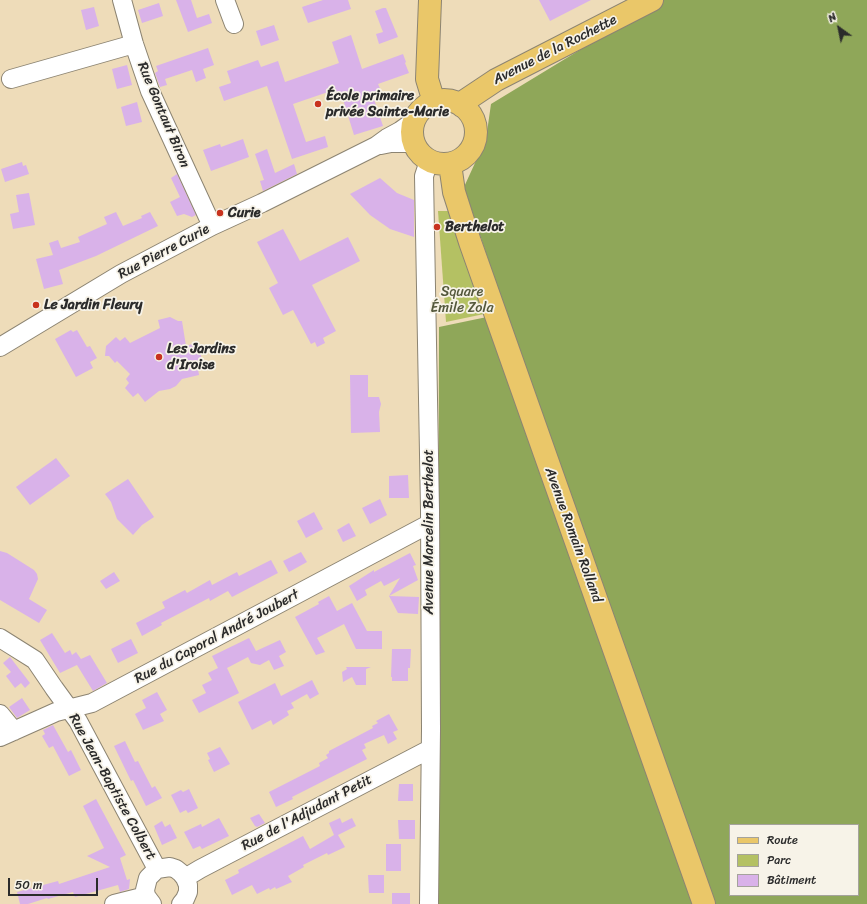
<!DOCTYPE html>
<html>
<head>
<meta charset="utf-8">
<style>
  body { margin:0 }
  #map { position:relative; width:867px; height:904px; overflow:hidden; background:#eedcb9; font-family:Sriracha,sans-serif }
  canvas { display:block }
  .legend { position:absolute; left:729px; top:824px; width:130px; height:72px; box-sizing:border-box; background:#f7f3e8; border:1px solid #a5a39c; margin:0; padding:5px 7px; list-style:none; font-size:12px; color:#2b2b2b }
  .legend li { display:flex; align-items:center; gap:8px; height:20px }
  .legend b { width:20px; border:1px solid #a5a39c }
  .north { position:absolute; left:819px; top:8px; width:40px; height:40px; -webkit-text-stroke:3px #f7f3e8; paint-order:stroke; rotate:327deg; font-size:11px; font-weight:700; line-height:16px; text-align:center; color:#2b2b2b }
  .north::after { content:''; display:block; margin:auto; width:14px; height:18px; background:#2b2b2b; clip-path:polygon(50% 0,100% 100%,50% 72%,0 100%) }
  .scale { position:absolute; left:8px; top:878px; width:90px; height:18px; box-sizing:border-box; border:2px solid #2b2b2b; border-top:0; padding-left:5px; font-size:12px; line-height:14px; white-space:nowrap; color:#2b2b2b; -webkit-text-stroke:3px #f7f3e8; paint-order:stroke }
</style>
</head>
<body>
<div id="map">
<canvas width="867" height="904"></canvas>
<ul class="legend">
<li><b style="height:5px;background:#eac769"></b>Route</li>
<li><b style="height:11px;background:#b4c163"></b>Parc</li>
<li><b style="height:11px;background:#d9b2e9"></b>Bâtiment</li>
</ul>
<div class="north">N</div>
<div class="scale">50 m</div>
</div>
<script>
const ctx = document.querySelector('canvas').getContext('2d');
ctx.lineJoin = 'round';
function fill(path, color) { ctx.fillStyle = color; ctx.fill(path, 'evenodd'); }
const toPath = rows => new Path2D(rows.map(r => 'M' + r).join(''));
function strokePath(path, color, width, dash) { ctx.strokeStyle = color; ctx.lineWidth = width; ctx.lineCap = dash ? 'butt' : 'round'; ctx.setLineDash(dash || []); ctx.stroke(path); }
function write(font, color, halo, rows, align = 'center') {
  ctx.font = font + ' Sriracha,sans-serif'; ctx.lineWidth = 3.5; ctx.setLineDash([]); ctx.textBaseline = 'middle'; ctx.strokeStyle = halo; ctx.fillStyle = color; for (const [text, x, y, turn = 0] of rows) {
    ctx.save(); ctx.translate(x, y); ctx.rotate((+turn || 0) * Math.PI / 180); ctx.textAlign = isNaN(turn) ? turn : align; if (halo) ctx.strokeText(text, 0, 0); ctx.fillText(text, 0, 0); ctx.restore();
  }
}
fill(toPath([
  [438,211,452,211,484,314,446,322]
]), '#b4c163');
fill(toPath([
  [662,0,867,0,867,904,438,904,439,327,506,313,464,187,486,139,491,104],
  [730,825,858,825,858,895,730,895]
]), '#8fa759');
fill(toPath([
  [176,0,191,0,197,18,209,14,212,23,188,32],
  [323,0,348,0,351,9,308,23,302,7],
  [539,0,591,0,550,21],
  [159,3,163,16,142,23,138,10],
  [94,7,99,26,86,30,81,10],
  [383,8,386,8,398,37,379,44,376,34,383,32,375,11],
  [274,25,279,40,261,46,256,31],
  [351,35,362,69,403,54,406,62,405,63,409,73,378,84,382,93,373,96,383,126,354,135,341,93,333,96,331,91,293,104,306,142,325,136,328,147,292,159,267,86,224,101,219,87,231,83,227,71,258,60,261,67,278,61,285,82,339,63,332,42],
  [208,48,214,65,203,69,206,78,196,82,192,70,165,79,167,85,160,87,155,73,158,71,156,66],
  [127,65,132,85,117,89,112,69],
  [137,102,142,122,126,126,121,107],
  [243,139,249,157,211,171,203,150,220,144,221,147],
  [267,149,275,173,294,164,297,174,263,191,260,181,264,180,255,154],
  [22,162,23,166,26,165,29,174,5,182,1,169],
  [177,174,196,215,192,217,184,214,177,216,170,202,180,197,171,178],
  [380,178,397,193,414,200,414,237,390,229,370,215,350,194],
  [29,193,35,225,13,229,10,214,19,212,16,195],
  [116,212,123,226,142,218,141,216,150,212,158,226,96,256,59,270,63,284,44,289,36,259,53,255,49,243,58,240,61,248,80,242,78,237,107,224,104,217],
  [283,229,300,261,348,237,360,261,312,285,336,331,323,338,325,343,317,347,315,342,311,344,293,310,283,315,269,288,278,283,257,242],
  [170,317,178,321,182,321,186,346,192,344,194,350,200,349,202,362,197,363,199,375,182,379,176,386,170,389,159,391,145,402,138,393,133,397,125,388,129,383,126,379,130,374,117,361,115,363,109,356,105,356,106,346,116,337,120,341,125,337,130,343,160,328,158,320],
  [71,330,73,332,77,330,87,347,90,346,97,358,90,362,93,368,76,377,55,339],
  [350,375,368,375,368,397,379,397,381,404,379,412,380,432,351,433],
  [56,458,70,476,30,505,16,487],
  [408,475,409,498,389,498,389,476],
  [128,479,154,517,142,525,133,535,117,519,111,502,105,494],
  [380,499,387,515,370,524,362,508],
  [314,512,323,529,306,538,297,521],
  [349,523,356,536,343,542,337,530],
  [0,551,7,553,34,570,37,574,38,579,29,599,47,610,39,623,0,600],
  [301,552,307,562,289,572,283,561],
  [410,553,416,565,413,566,418,580,389,596,400,578,384,586,381,581,365,590,367,595,357,601,349,586,374,570,374,572],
  [271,560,278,573,232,597,228,591,210,601,209,598,161,623,162,625,142,636,136,623,165,608,162,602,185,590,187,593,210,580,212,585,237,572,239,576],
  [114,572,120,581,106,589,100,581],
  [329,596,337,611,352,603,367,631,382,631,382,649,356,649,344,624,317,638,325,652,316,655,295,617,319,604,318,602],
  [389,596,419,597,418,614,398,613],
  [52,633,65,653,70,650,72,655,76,652,81,659,90,655,107,683,93,691,77,665,60,673,40,640],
  [249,638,256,651,280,640,286,652,279,656,284,666,274,670,269,660,260,665,251,663,248,657,227,668,239,693,199,713,192,700,206,693,202,685,212,680,208,673,218,668,212,656],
  [131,639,138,653,118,663,111,649],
  [392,649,411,649,410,668,408,668,408,681,392,681,392,677,391,677],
  [10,657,30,683,25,688,21,683,15,688,6,676,11,672,3,663],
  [346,667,371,667,366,669,366,685,356,685,352,677,343,682,342,672,347,669],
  [312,680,319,694,310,699,307,694,291,703,294,708,287,711,289,715,273,725,271,720,252,730,238,702,275,683,281,696],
  [157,692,167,710,160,714,164,721,143,730,135,714,146,708,142,700],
  [22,698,30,710,17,718,9,707],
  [389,714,398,730,393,732,397,739,388,744,384,735,364,744,366,748,362,750,367,759,292,797,293,799,276,807,269,792,320,766,319,763,328,758,326,755,329,753,329,751,373,728,372,726,378,723,376,721],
  [53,725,68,752,71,750,81,770,69,776,53,746,49,748,42,736,45,734,43,730],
  [125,741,135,762,138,761,152,788,155,786,162,798,146,806,133,780,131,781,114,746],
  [220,747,230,764,214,772,208,760,210,759,207,753],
  [399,784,413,784,413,801,398,801],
  [189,789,198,808,188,813,186,810,180,813,171,795,181,790,183,792],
  [96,799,126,855,120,858,127,880,130,879,129,889,120,892,118,885,75,897,73,892,48,899,47,898,28,904,20,904,17,892,58,881,59,884,110,867,87,856,104,848,83,806],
  [259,814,265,823,257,827,255,826,250,818],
  [219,818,229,836,202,849,200,846,193,849,184,832,201,824,202,827],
  [340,818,342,823,352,818,356,826,338,835,345,847,328,855,327,853,303,865,304,867,288,876,292,882,276,889,275,887,270,890,269,888,257,894,252,885,232,895,225,880,239,873,238,870,303,836,310,849,334,835,329,823],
  [398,820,415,820,415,839,399,839],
  [162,821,165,827,170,824,177,838,162,845,154,826],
  [386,844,401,844,401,871,386,871],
  [368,875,384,875,384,893,369,893],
  [392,893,410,893,410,904,392,904]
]), '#d9b2e9');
const minor = toPath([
  [122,0,134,44,150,91,212,226],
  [225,0,234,24],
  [11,79,134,44],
  [381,145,391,143,413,143],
  [0,347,121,274,212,226,262,203,376,146,387,138,400,131,414,121],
  [0,638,35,660,54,688,78,721,157,869],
  [0,714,14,731],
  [0,737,56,712,92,703,429,524],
  [185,878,200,869,430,749],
  [114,904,146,896],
  [152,904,146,896,145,890,148,878,157,869,170,867,176,869,181,873,185,878,188,885,188,892,185,899,181,904],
  [429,904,431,730,430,510,424,176,429,161]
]);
const major = toPath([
  [430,0,427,79,434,102],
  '412 132a32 32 0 1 1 64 0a32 32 0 1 1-64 0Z',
  [462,106,466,100,496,80,652,0],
  [450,164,454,192,470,242,704,904]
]);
strokePath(minor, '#8c8472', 20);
strokePath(major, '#8c8472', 24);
strokePath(minor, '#fff', 18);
strokePath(major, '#eac769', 22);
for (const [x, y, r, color] of [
  [318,104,4,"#c8321e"],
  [220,213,4,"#c8321e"],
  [437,227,4,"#c8321e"],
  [36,305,4,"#c8321e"],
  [159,357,4,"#c8321e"]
]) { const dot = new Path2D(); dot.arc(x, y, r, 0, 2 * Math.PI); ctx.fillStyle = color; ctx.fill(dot); strokePath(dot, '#f7f3e8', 1.5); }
write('14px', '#2b2b2b', '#f7f3e8', [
  ["Avenue de la Rochette",555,50,-27],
  ["Rue Gontaut Biron",163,115,67],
  ["Rue Pierre Curie",164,252,-28],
  ["Avenue Marcelin Berthelot",429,532,-90],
  ["Avenue Romain Rolland",573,535,70],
  ["Rue du Caporal André Joubert",217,637,-28],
  ["Rue Jean-Baptiste Colbert",112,787,61],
  ["Rue de l'Adjudant Petit",307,813,-28]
]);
write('bold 14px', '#2b2b2b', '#f7f3e8', [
  ["École primaire",326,96],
  ["privée Sainte-Marie",326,112],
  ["Curie",228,213],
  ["Berthelot",445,227],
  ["Le Jardin Fleury",44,305],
  ["Les Jardins",167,349],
  ["d'Iroise",167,365]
], 'left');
write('14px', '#54583c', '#f7f3e8', [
  ["Square",462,292],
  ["Émile Zola",462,308]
]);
</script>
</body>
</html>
